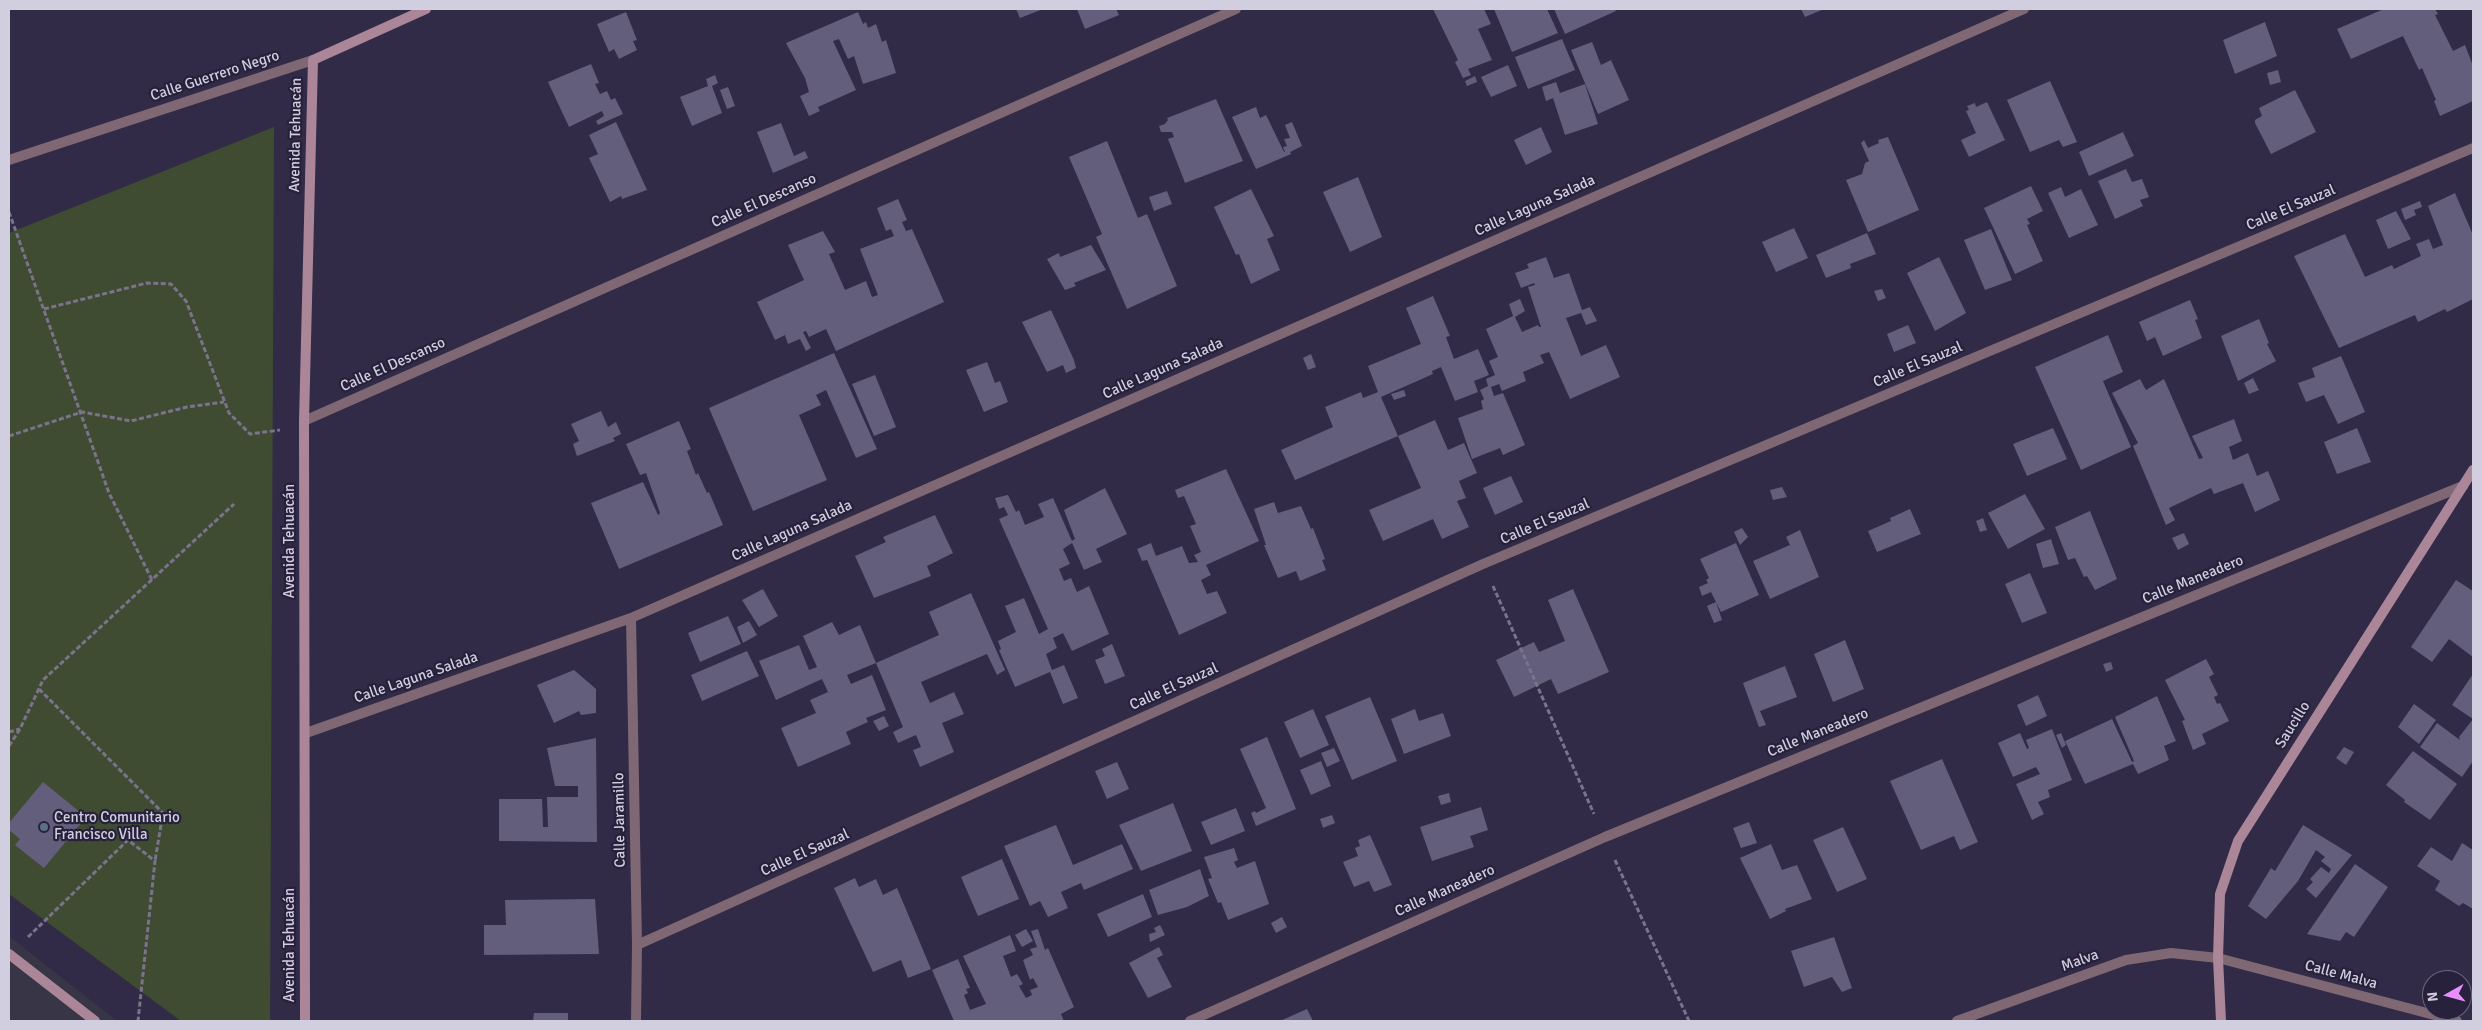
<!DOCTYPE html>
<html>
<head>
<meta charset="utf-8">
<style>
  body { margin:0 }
  #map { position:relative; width:2482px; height:1030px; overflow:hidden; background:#312b47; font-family:Signika,sans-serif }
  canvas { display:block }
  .frame { position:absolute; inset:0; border:10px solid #d1cee0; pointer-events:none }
  .north { position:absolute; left:2422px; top:970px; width:50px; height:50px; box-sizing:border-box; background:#27213c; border:1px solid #6b667e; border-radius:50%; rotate:263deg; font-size:14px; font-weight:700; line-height:20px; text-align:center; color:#d1cee0 }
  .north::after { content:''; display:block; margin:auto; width:18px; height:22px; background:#e88eff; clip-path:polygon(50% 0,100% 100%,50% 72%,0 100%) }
</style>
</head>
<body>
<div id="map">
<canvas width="2482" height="1030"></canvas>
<div class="frame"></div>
<div class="north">N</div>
</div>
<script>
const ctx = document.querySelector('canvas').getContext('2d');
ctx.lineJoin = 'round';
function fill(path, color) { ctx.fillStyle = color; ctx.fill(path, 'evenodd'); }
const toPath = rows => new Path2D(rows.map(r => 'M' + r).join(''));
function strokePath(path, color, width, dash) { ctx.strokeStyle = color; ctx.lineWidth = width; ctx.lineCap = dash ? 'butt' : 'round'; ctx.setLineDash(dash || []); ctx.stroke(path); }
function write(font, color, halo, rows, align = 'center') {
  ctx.font = font + ' Signika,sans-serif'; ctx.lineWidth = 4.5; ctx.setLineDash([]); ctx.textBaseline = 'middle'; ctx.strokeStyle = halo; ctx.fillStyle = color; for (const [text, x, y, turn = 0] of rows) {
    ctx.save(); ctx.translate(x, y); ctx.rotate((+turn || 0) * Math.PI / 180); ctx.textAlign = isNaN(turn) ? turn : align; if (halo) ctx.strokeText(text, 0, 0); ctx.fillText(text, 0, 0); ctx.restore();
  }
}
fill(toPath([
  [9,936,117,1021,9,1021]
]), '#383546');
fill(toPath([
  [274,127,270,1021,181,1021,9,894,9,233]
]), '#3f4c31');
fill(toPath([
  [1016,9,1043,9,1020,18],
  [1077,9,1116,9,1119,15,1085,29],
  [1433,9,1484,9,1491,24,1478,29,1492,60,1468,69,1471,75,1463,78,1455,62,1458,60],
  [1494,9,1547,9,1558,33,1512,52],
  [1554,9,1614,9,1616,11,1565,34],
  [1801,9,1824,9,1805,17],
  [2384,9,2435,9,2438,14,2435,15,2453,51,2465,45,2473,66,2473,101,2440,116,2434,101,2436,100,2422,68,2419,70,2403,36,2351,59,2337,29],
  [626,12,637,40,633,41,637,50,619,59,614,49,609,52,597,24],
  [858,12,863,24,866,22,868,28,876,24,882,42,886,40,896,73,863,84,854,56,848,59,839,39,833,41,856,90,818,107,820,111,809,116,800,96,809,92,805,78,786,43],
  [2265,22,2277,56,2235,74,2223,40],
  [1562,39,1575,70,1528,89,1515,57],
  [1592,42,1601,65,1611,60,1629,100,1598,114,1571,50],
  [591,64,599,83,595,84,600,94,607,91,611,100,615,98,623,114,598,125,596,121,604,116,602,111,569,127,548,82],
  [1508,65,1517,86,1491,97,1481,77],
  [2278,70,2281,82,2270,85,2267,73],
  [715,75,718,83,712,86,722,113,692,126,680,97,708,86,706,79],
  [1475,76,1477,82,1467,86,1465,81],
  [2050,81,2077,142,2063,147,2059,140,2030,152,2007,100],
  [1556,82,1560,93,1585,84,1598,124,1565,135,1553,98,1546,101,1542,87],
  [728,87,735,106,727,109,720,90],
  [2295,90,2316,132,2271,154,2255,123,2255,120,2262,116,2259,108],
  [1216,99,1243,161,1185,183,1168,139,1174,137,1172,132,1161,132,1159,126,1165,124,1168,120,1167,118],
  [1987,102,2005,140,1969,157,1961,140,1976,133,1966,111,1969,110,1967,106,1975,103,1976,107],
  [1256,107,1260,118,1266,115,1284,152,1285,152,1283,147,1287,146,1284,139,1290,138,1285,125,1292,122,1302,146,1290,152,1291,154,1256,169,1232,117],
  [616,122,647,190,622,199,621,196,610,202,589,158,598,154,589,135],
  [781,123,794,156,805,151,808,158,773,173,757,132],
  [1541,127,1552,152,1526,165,1514,140],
  [2123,132,2134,156,2089,176,2079,152],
  [1888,137,1919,210,1868,232,1846,180,1862,174,1865,163,1869,161,1861,143,1864,140,1868,148,1879,143,1878,140],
  [1107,141,1138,218,1147,214,1177,286,1127,309,1096,237,1102,234,1069,157],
  [2126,169,2132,182,2142,179,2149,197,2140,200,2143,206,2115,219,2098,181],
  [1358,177,1382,237,1350,252,1323,192],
  [2031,186,2043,211,2027,219,2030,224,2027,225,2043,261,2015,274,1984,208],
  [2061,187,2065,197,2081,189,2098,225,2069,238,2048,193],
  [1251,189,1274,236,1267,239,1280,270,1251,284,1239,254,1236,255,1214,207],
  [1167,191,1172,204,1154,211,1149,197],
  [2455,193,2473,235,2473,299,2447,312,2445,309,2418,322,2415,315,2339,348,2294,256,2345,234,2365,277,2392,265,2394,269,2421,256,2416,244,2429,239,2433,249,2443,245,2428,206],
  [898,199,907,220,902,222,906,231,912,229,944,302,836,351,826,329,809,337,806,331,803,332,811,348,806,351,800,339,788,344,785,335,775,340,757,302,804,280,788,245,823,231,835,252,829,254,845,290,866,281,872,297,878,295,860,249,894,236,891,229,886,231,877,208],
  [2420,201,2422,207,2414,210,2416,215,2405,220,2401,209],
  [2396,211,2411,239,2388,249,2376,220],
  [1794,228,1808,258,1776,272,1762,242],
  [1991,229,2012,280,1985,290,1964,240],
  [1867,233,1876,254,1850,264,1851,268,1826,278,1816,255],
  [1091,245,1106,270,1074,283,1076,286,1065,290,1047,259,1059,253,1060,257],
  [1546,257,1554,278,1569,273,1582,310,1590,307,1597,321,1586,325,1581,313,1566,318,1581,356,1606,345,1620,377,1570,399,1549,352,1540,355,1544,363,1523,372,1526,381,1502,391,1499,384,1491,387,1494,396,1503,393,1525,445,1503,455,1500,448,1472,459,1458,418,1483,409,1481,401,1484,399,1480,390,1488,386,1486,379,1495,375,1489,361,1498,357,1486,329,1513,316,1509,304,1520,299,1525,311,1515,317,1522,332,1538,325,1539,327,1541,327,1528,287,1535,285,1534,283,1521,288,1515,273,1529,268,1527,264],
  [1939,257,1966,313,1935,331,1907,273],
  [1882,289,1886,298,1878,301,1874,291],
  [1433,296,1450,336,1446,337,1454,359,1478,349,1489,375,1474,381,1478,392,1455,401,1441,367,1432,371,1433,374,1381,397,1398,436,1295,480,1281,450,1333,427,1325,407,1361,392,1363,398,1378,392,1368,366,1421,344,1406,308],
  [2190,300,2198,319,2195,320,2202,338,2163,356,2155,337,2147,341,2139,322],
  [1051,310,1074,360,1076,368,1066,373,1063,365,1047,372,1022,322],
  [2259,319,2269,343,2267,344,2276,361,2238,381,2221,336],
  [1908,325,1916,343,1894,352,1887,334],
  [2108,335,2123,372,2103,381,2131,447,2081,470,2035,367],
  [834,353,877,449,856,458,826,390,816,395,821,405,799,415,827,480,753,511,709,408],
  [1311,354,1316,367,1308,370,1303,358],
  [2341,356,2365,412,2338,424,2324,395,2306,402,2298,383,2315,377,2312,368],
  [987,362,995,383,1000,381,1008,402,984,412,966,370],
  [875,375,896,427,874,436,852,384],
  [2253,378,2259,390,2249,394,2244,383],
  [2140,379,2146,390,2164,379,2199,459,2203,458,2192,436,2234,419,2242,441,2229,447,2233,460,2248,453,2257,476,2268,471,2280,500,2255,512,2243,483,2214,494,2211,488,2169,508,2175,520,2166,525,2133,446,2138,443,2112,393],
  [1404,390,1406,396,1394,400,1391,394],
  [601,411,608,427,616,422,621,434,613,438,615,441,577,456,573,444,579,441,571,424],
  [1435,420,1448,450,1464,443,1477,473,1459,481,1466,498,1457,501,1469,527,1442,539,1433,519,1383,541,1369,510,1421,488,1398,436],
  [679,421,691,449,687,451,696,475,698,473,707,493,709,492,723,525,619,569,591,503,643,482,658,515,660,513,646,473,640,475,626,444],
  [2053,428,2067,459,2027,476,2013,444],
  [2357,428,2371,462,2337,474,2324,442],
  [1226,469,1259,541,1206,565,1211,575,1201,580,1207,594,1217,591,1227,613,1179,635,1147,560,1142,561,1137,549,1151,543,1156,556,1182,546,1189,563,1198,562,1194,555,1201,552,1190,526,1196,524,1184,496,1178,498,1175,490],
  [1511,476,1523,502,1495,515,1483,488],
  [1782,487,1787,497,1773,500,1770,490],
  [1105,488,1127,534,1096,549,1102,562,1084,570,1072,543,1063,549,1070,564,1059,569,1064,581,1071,578,1077,592,1089,586,1109,634,1072,651,1063,633,1053,638,1057,648,1046,654,1052,670,1064,665,1078,698,1063,704,1050,672,1015,687,999,650,1001,649,998,641,1016,632,1005,606,1024,598,1039,634,1048,629,999,519,1008,515,1004,507,999,509,995,498,1008,495,1016,512,1019,510,1025,525,1044,517,1038,504,1053,498,1072,541,1075,539,1064,510],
  [2025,494,2045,529,2008,549,1988,513],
  [1274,502,1278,513,1301,506,1311,529,1313,528,1325,559,1322,560,1326,570,1300,581,1296,571,1278,578,1264,545,1266,545,1254,509],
  [1910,509,1921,534,1877,552,1868,531,1891,521,1890,518],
  [2090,511,2117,579,2095,590,2087,576,2084,577,2075,558,2068,560,2055,527],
  [935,515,953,553,927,566,931,576,874,598,855,556,886,542,883,537],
  [1983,518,1987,530,1980,532,1976,521],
  [1742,528,1748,537,1740,545,1734,532],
  [1800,530,1819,577,1770,599,1753,561,1790,545,1786,537],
  [2184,533,2189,544,2178,550,2172,538],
  [2051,539,2059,564,2043,568,2036,544],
  [1736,543,1759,595,1721,612,1711,592,1702,596,1699,587,1708,583,1706,580,1709,578,1700,559],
  [2030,573,2047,613,2022,623,2005,584],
  [2456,580,2473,591,2473,657,2449,639,2432,662,2411,647],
  [763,589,778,616,759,627,742,600],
  [1573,589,1609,672,1558,694,1551,679,1514,697,1496,660,1534,642,1539,652,1565,641,1548,600],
  [971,593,1005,670,997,675,987,654,921,682,930,703,954,692,964,714,942,723,954,752,920,767,913,750,921,747,916,735,898,743,893,732,903,727,876,663,939,635,929,612],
  [1716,602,1722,620,1714,623,1707,606],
  [728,616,741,644,700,662,688,633],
  [749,621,757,635,743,643,737,627],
  [832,622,839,635,860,625,876,663,847,675,851,684,872,675,886,710,866,718,868,722,846,732,851,744,798,767,781,728,816,713,810,700,828,692,822,679,776,700,759,661,799,645,809,670,817,667,803,636],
  [1845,640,1864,689,1833,702,1814,654],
  [1112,644,1125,676,1105,684,1095,660,1105,656,1102,649],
  [747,651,759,676,702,701,691,675],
  [2206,659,2214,674,2209,677,2218,695,2214,697,2217,704,2220,703,2229,721,2202,734,2206,744,2193,750,2182,721,2185,720,2165,680],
  [2111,662,2113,669,2106,672,2103,664],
  [1785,666,1797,697,1760,711,1766,725,1759,727,1743,683],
  [574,670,596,689,596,713,581,715,579,711,554,723,537,685],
  [2473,674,2473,761,2462,777,2420,747,2437,723,2460,740,2459,737,2473,719,2452,705],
  [2038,695,2047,716,2026,726,2017,705],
  [2157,696,2176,741,2164,746,2169,760,2138,774,2133,764,2085,784,2065,741,2112,719,2132,762,2134,761,2115,717],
  [1370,697,1397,761,1352,780,1325,716],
  [2414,704,2436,720,2419,744,2398,727],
  [1313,709,1329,745,1300,758,1284,722],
  [1415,709,1419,721,1443,713,1451,736,1404,754,1391,719],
  [884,716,889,726,879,731,873,721],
  [2052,729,2072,780,2048,790,2050,797,2038,802,2044,814,2032,820,2016,784,2040,774,2036,767,2013,777,1998,743,2020,733,2027,749,2029,748,2026,740],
  [2061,733,2066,745,2062,748,2056,735],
  [1267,737,1296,809,1256,826,1251,813,1255,811,1256,813,1266,808,1240,749],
  [596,738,597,842,499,841,499,799,542,799,543,827,548,827,547,797,578,797,578,786,555,786,547,748],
  [2344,747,2354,752,2346,765,2336,758],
  [1334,748,1340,761,1327,767,1321,753],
  [2413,751,2457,784,2430,820,2404,802,2405,800,2386,785],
  [1942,759,1978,842,1960,850,1954,836,1921,850,1890,781],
  [1321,761,1331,786,1311,795,1300,770],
  [1117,762,1129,789,1107,799,1095,771],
  [43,782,86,817,44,868,15,845,20,839,9,830,9,823],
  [1449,793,1451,802,1441,805,1438,796],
  [1173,803,1192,851,1141,871,1119,825],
  [1481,807,1488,830,1470,836,1474,847,1432,861,1420,827],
  [1236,808,1245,831,1211,845,1201,822],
  [1332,815,1335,823,1323,828,1320,819],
  [1749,822,1757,843,1741,848,1733,828],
  [1056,825,1073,865,1122,844,1133,869,1084,890,1081,883,1061,892,1068,908,1048,917,1040,901,1030,906,1004,846],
  [2303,825,2352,855,2316,898,2306,889,2313,882,2310,879,2321,867,2329,873,2331,869,2321,861,2325,857,2316,850,2298,881,2266,919,2248,906,2271,868,2275,871],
  [1843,827,1867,879,1837,892,1813,840],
  [1370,835,1392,885,1374,892,1369,881,1354,887,1343,862,1358,856,1355,848,1360,846,1358,840],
  [2462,843,2473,850,2473,909,2463,903,2459,906,2435,890,2440,881,2417,866,2431,847,2452,861],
  [1771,844,1782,870,1797,865,1812,899,1785,909,1786,911,1770,919,1740,858],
  [1234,848,1238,860,1234,862,1237,868,1255,861,1269,904,1228,920,1221,902,1218,903,1208,879,1212,878,1204,857],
  [1002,859,1019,899,978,916,961,877],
  [2355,864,2388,887,2354,937,2346,932,2340,941,2307,934],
  [1200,869,1209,896,1187,907,1158,915,1149,890],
  [855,878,859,887,876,879,883,895,897,888,931,969,908,978,901,960,873,972,834,888],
  [1143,894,1152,917,1108,937,1097,914],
  [595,899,599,954,484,955,484,925,506,925,505,900],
  [1282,917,1287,927,1276,933,1271,923],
  [1160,925,1165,935,1150,942,1149,934,1156,932,1154,928],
  [1026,929,1033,941,1022,947,1015,935],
  [1038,929,1045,950,1048,948,1074,1007,1061,1014,1064,1021,954,1021,932,970,958,959,970,988,966,989,968,993,964,995,970,1010,986,1004,963,956,1010,935,1016,951,1003,956,1011,977,1017,974,1023,984,1019,986,1026,998,1032,995,1030,990,1038,987,1033,978,1030,980,1023,960,1033,955,1030,949,1037,947,1031,931],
  [1834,937,1852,988,1842,992,1832,977,1804,987,1791,951],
  [1159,947,1163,955,1157,958,1172,987,1148,998,1129,963],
  [1307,1009,1313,1021,1280,1021],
  [534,1013,568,1013,568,1021,533,1021]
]), '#645e7d');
strokePath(toPath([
  [9,212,109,493,152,580],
  [44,309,147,283,171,284,186,301,229,413,250,434,280,430],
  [9,436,82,412,131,421,187,407,224,402],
  [1493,586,1594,814],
  [39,689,163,813,155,861],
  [9,732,20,729],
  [9,746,20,729,43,680,234,504],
  [1615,860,1689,1021],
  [28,937,128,840,155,861,138,1021]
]), '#79748c', 3, [5, 2.5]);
strokePath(toPath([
  [9,160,313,60],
  [304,421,1236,9],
  [631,618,637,945,636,1021],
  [306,733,631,618,2024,9],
  [637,945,1483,564,2473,148],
  [1190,1021,1605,837,2463,486],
  [1957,1021,2126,960,2171,953,2218,958,2457,1021]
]), '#7f6873', 10);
strokePath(toPath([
  [9,954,95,1021],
  [305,1021,304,421,313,60,426,9],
  [2221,1021,2218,958,2220,894,2238,841,2473,470]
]), '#ab8698', 10);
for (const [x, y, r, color] of [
  [44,827,5,"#5c6f8a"]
]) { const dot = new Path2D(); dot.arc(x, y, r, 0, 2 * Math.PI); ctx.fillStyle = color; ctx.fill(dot); strokePath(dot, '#27213c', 2); }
write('15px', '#d1cee0', '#27213c', [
  ["Calle Guerrero Negro",215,76,-18],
  ["Avenida Tehuacán",296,135,-89],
  ["Calle El Descanso",764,201,-24],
  ["Calle Laguna Salada",1535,206,-24],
  ["Calle El Sauzal",2291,208,-23],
  ["Calle El Descanso",393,365,-24],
  ["Calle El Sauzal",1918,365,-23],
  ["Calle Laguna Salada",1163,369,-24],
  ["Calle El Sauzal",1545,522,-23],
  ["Calle Laguna Salada",792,531,-24],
  ["Avenida Tehuacán",290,541,-90],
  ["Calle Maneadero",2193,580,-22],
  ["Calle Laguna Salada",416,678,-19],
  ["Calle El Sauzal",1174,687,-24],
  ["Saucillo",2293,725,-58],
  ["Calle Maneadero",1818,733,-22],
  ["Calle Jaramillo",620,820,-91],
  ["Calle El Sauzal",805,853,-24],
  ["Calle Maneadero",1445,891,-24],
  ["Avenida Tehuacán",290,945,-90],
  ["Malva",2080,961,-20],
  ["Calle Malva",2341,975,15]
]);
write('15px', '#d1cee0', '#27213c', [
  ["Centro Comunitario",54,818],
  ["Francisco Villa",54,835]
], 'left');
</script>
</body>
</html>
